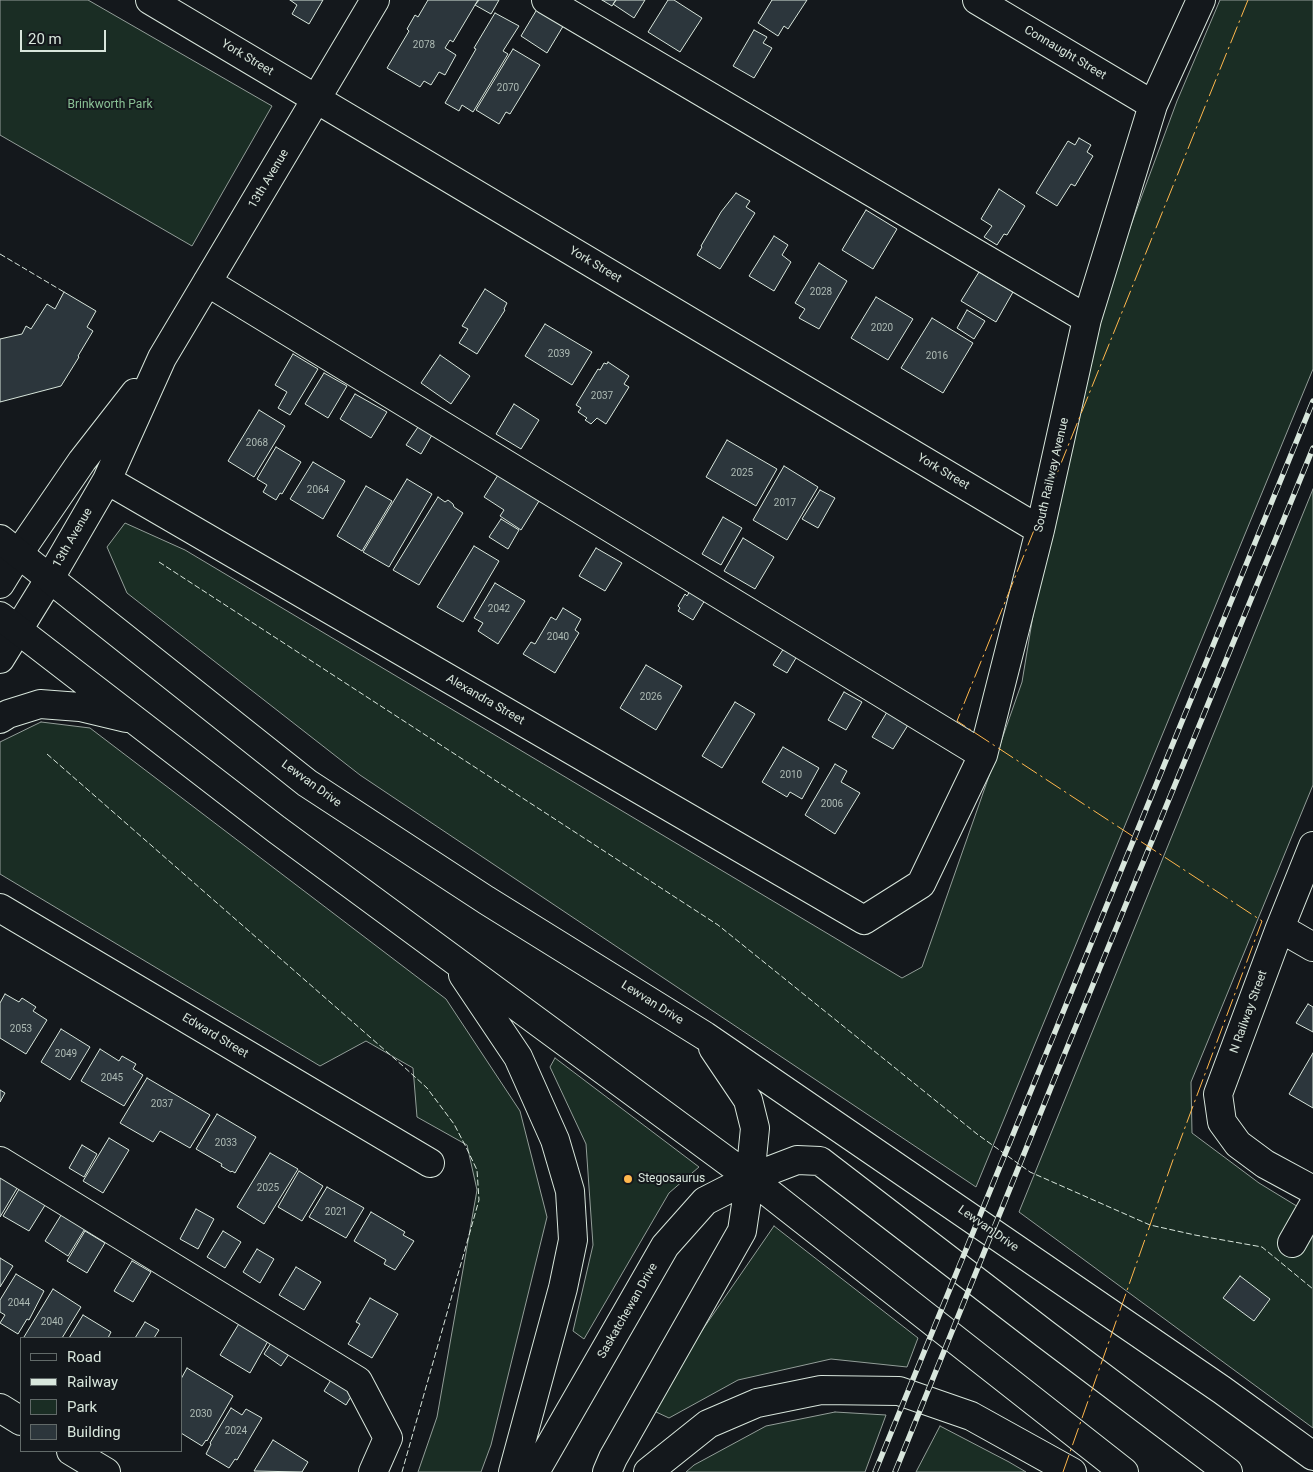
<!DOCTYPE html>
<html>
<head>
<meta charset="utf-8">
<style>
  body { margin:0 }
  #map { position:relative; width:1313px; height:1472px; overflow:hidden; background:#14181c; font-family:Roboto,sans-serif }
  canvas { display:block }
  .legend { position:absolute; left:20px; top:1337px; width:162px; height:115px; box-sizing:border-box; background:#14181c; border:1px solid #626a69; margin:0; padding:6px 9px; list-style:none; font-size:15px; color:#d8e6dc }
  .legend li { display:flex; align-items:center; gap:10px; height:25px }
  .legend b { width:25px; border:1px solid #626a69 }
  .scale { position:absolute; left:20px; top:30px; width:86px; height:22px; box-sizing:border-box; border:2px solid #d8e6dc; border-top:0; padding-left:6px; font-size:15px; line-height:18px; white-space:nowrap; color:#d8e6dc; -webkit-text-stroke:4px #14181c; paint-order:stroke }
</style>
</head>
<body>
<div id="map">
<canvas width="1313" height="1472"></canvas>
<ul class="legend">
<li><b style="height:6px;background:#14181c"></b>Road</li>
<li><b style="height:6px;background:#d8e6dc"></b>Railway</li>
<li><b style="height:14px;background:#1a2d24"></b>Park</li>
<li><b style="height:14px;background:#2c363c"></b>Building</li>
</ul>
<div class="scale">20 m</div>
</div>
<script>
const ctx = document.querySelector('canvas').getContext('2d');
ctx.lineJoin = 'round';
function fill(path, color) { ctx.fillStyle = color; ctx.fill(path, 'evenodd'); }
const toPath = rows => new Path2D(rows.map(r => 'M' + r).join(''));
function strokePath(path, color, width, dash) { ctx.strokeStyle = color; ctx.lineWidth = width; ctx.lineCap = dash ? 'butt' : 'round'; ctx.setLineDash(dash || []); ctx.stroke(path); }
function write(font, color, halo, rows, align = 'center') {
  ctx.font = font + ' Roboto,sans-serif'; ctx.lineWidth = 4; ctx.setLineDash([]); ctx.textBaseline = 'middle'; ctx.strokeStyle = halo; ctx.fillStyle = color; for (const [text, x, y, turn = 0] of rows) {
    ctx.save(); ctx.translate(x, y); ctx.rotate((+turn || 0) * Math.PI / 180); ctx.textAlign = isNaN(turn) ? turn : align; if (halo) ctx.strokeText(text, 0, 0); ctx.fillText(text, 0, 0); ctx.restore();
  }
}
const green = toPath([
  [0,0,88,0,272,106,192,246,0,135,0,0],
  [1220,0,1313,0,1313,369,976,1187,360,775,127,593,107,547,125,523,185,550,902,978,922,967,1022,682,1046,537,1091,333,1177,101,1220,0],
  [1313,489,1313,785,1191,1082,1192,1133,1259,1183,1313,1216,1313,1428,1019,1212,1313,489],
  [41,722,90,728,446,999,520,1111,547,1217,491,1445,481,1472,418,1472,437,1417,477,1190,467,1145,417,1117,413,1068,366,1041,320,1066,0,874,0,742,41,722],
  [555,1058,699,1167,669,1193,584,1339,573,1331,593,1245,586,1144,550,1067,555,1058],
  [774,1226,918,1338,907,1367,831,1359,738,1380,669,1418,654,1411,683,1358,774,1226],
  [835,1412,886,1415,865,1472,686,1472,694,1465,766,1426,835,1412],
  [940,1426,1009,1462,1026,1472,916,1472,940,1426]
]);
fill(green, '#1a2d24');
strokePath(green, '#939e99', 1);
const building = toPath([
  [290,0,323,0,309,24,292,14,297,5,290,0],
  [428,0,478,0,453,42,450,40,445,48,456,55,445,75,439,72,431,85,424,81,420,87,387,68,409,31,407,29,415,15,418,17,428,0],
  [479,0,499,0,491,14,475,5,479,0],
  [602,0,616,0,612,6,602,0],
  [616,0,645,0,634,18,613,4,616,0],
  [668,0,674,0,702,18,680,52,648,32,668,0],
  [772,0,807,0,788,29,784,26,778,36,758,23,772,0],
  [539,6,565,23,547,53,521,36,539,6],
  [495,13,519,26,503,51,508,54,473,112,462,105,459,111,445,103,476,49,474,48,495,13],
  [754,30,767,37,763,43,772,48,754,78,733,66,754,30],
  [513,49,540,65,510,114,506,112,499,124,476,110,513,49],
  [1079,138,1091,145,1087,152,1093,156,1075,186,1071,184,1057,206,1036,193,1068,141,1075,145,1079,138],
  [999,189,1025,206,1007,235,1004,234,997,245,984,237,992,226,981,219,999,189],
  [736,193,750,201,746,207,755,213,720,269,697,255,702,247,701,246,721,212,736,193],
  [866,210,897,229,873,269,842,250,866,210],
  [774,236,788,245,782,255,791,262,774,291,749,276,774,236],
  [819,263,847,281,819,329,799,318,805,309,795,303,819,263],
  [979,272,1013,292,996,322,961,301,979,272],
  [485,289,507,303,504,309,505,310,477,354,459,343,468,329,462,326,485,289],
  [64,292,96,311,87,327,93,331,78,356,79,357,61,386,0,402,0,339,22,334,26,326,31,329,47,304,55,309,64,292],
  [876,297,913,319,888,360,851,338,876,297],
  [967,310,985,321,974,339,957,328,967,310],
  [932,318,973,343,943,393,901,368,932,318],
  [545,324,592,352,572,385,525,356,545,324],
  [293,354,318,369,290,415,278,408,287,392,275,385,293,354],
  [440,355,470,376,451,404,421,383,440,355],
  [608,362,629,376,624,384,629,387,606,424,597,418,591,424,585,420,587,418,578,412,581,408,576,405,598,369,600,370,604,363,607,364,608,362],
  [324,373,347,386,328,418,305,404,324,373],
  [355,394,387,412,371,438,340,419,355,394],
  [514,404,539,420,521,449,496,434,514,404],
  [259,410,285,426,254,477,228,461,259,410],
  [418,427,432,435,421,454,406,445,418,427],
  [727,440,777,469,756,506,706,477,727,440],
  [276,447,301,462,282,494,280,493,276,500,263,492,267,485,257,479,276,447],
  [313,462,345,481,323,519,290,499,313,462],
  [784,466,818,487,787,540,753,520,784,466],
  [498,475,539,501,521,530,500,516,504,510,484,497,498,475],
  [407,479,432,494,389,567,363,552,407,479],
  [366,486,392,501,362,551,337,536,366,486],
  [820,490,835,498,818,528,802,519,820,490],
  [438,497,445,502,448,500,453,504,454,507,463,513,419,585,393,570,438,497],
  [723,517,742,528,721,565,702,554,723,517],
  [501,519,519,530,508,549,489,537,501,519],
  [743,538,774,557,755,589,724,571,743,538],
  [474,546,499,561,463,622,437,607,474,546],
  [596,548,622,563,605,591,579,576,596,548],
  [495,583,525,601,498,644,478,631,483,623,474,618,495,583],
  [690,591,705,600,693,620,678,611,680,608,678,606,685,594,687,596,690,591],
  [563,608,581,619,575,630,579,633,555,673,523,654,531,642,535,644,551,617,556,620,563,608],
  [786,645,799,653,787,673,773,665,786,645],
  [646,665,682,686,656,730,620,708,646,665],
  [844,692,862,702,846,730,828,720,844,692],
  [735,702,755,714,722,768,702,756,735,702],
  [887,712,908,725,893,749,872,737,887,712],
  [783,747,819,768,802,799,790,792,787,797,762,782,783,747],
  [835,764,847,771,841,782,860,793,835,834,805,815,835,764],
  [5,994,19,1002,22,998,36,1007,33,1011,47,1020,26,1054,0,1038,0,1003,5,994],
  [1308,1004,1313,1007,1313,1032,1296,1023,1308,1004],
  [61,1029,90,1047,70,1080,41,1062,61,1029],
  [100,1049,119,1061,122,1056,136,1064,133,1069,143,1075,124,1106,81,1081,100,1049],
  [1313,1053,1313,1108,1289,1094,1313,1053],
  [147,1078,210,1115,190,1148,160,1131,153,1142,120,1123,147,1078],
  [0,1090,5,1093,0,1102,0,1090],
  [217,1114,256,1137,235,1173,232,1171,231,1172,221,1166,222,1164,196,1149,217,1114],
  [109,1138,129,1150,103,1193,83,1181,109,1138],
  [82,1145,97,1154,84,1177,69,1168,82,1145],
  [270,1153,298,1169,264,1224,237,1207,270,1153],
  [299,1171,323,1186,302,1221,278,1207,299,1171],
  [0,1174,19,1185,0,1217,0,1174],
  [21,1186,47,1202,29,1231,3,1216,21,1186],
  [327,1187,364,1208,346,1238,309,1217,327,1187],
  [196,1209,214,1219,198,1249,180,1239,196,1209],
  [63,1212,86,1227,68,1256,45,1241,63,1212],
  [371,1212,405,1232,403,1235,414,1241,395,1270,384,1264,386,1260,354,1241,371,1212],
  [85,1231,105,1243,87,1273,67,1261,85,1231],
  [223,1231,241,1242,225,1268,207,1257,223,1231],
  [257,1249,274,1259,260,1283,243,1272,257,1249],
  [0,1258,13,1266,0,1287,0,1258],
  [132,1261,151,1272,133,1302,114,1291,132,1261],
  [296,1267,321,1282,304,1310,279,1295,296,1267],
  [16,1274,44,1291,29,1320,27,1319,18,1334,0,1323,5,1315,0,1312,0,1300,16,1274],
  [1240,1276,1270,1299,1254,1321,1223,1298,1240,1276],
  [53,1289,81,1307,62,1338,25,1338,24,1337,53,1289],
  [370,1298,398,1314,372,1358,348,1344,360,1324,356,1322,370,1298],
  [83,1315,111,1332,108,1338,69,1338,83,1315],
  [243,1317,272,1334,250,1373,220,1355,243,1317],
  [145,1322,159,1330,154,1338,135,1338,145,1322],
  [271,1343,289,1354,281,1366,264,1354,271,1343],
  [187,1368,233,1396,207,1441,206,1440,202,1446,181,1433,181,1379,187,1368],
  [336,1372,358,1385,346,1405,324,1391,336,1372],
  [231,1408,242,1415,246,1409,262,1418,237,1460,235,1459,229,1468,206,1454,211,1444,210,1443,231,1408],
  [273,1440,308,1462,302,1472,254,1471,273,1440]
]);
fill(building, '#2c363c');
strokePath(building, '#d8e6dc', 1);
const minor = toPath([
  [150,0,1040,530],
  [546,0,1087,319],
  [977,0,1153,105],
  [207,282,983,755],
  [107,480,864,920,921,884,983,755,1040,530,1087,319,1153,105,1201,0],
  [0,584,19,553,82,461,135,393],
  [0,659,50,578,107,480,162,358,375,0],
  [1313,846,1280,928,1218,1094,1222,1122,1238,1144,1265,1164,1313,1190],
  [0,908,430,1163],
  [1280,928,1313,947],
  [0,1161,358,1381,388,1438,373,1472],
  [1292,1243,1313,1206],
  [0,1408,21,1421],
  [71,1451,106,1472]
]);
const major = toPath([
  [0,539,307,783,486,900,705,1036,1222,1390,1313,1456],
  [0,616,276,829,750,1178,1124,1472],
  [0,719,8,714,40,704,80,707,126,718],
  [463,975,518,1057,555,1140,570,1191,573,1240,563,1288,513,1472],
  [535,1472,665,1246,705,1201,750,1178,797,1160,820,1161,1045,1334,1228,1472],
  [607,1472,613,1458,742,1231,750,1178,755,1128,748,1100,713,1048],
  [648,1472,708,1424,757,1403,821,1390,899,1391,971,1416,1072,1472]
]);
strokePath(minor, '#d8e6dc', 30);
strokePath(major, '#d8e6dc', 30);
strokePath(minor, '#14181c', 28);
strokePath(major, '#14181c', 28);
const rail = toPath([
  [875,1472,1313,401],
  [895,1472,1058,1070,1313,448]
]);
strokePath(rail, '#d8e6dc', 5.5);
strokePath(rail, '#14181c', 4, [11]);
strokePath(toPath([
  [0,254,64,292],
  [159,562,718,925,977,1134,1030,1172,1150,1225,1195,1235,1262,1247,1313,1289],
  [47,754,403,1066,427,1088,454,1124,466,1147,477,1170,479,1200,402,1472]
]), '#d8e6dc', 1, [6, 2.5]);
strokePath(toPath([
  [1063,1472,1174,1157,1262,921,957,721,1248,0]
]), '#ffb74d', 1, [18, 4, 2.5, 4]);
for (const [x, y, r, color] of [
  [628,1179,5,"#ffb74d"]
]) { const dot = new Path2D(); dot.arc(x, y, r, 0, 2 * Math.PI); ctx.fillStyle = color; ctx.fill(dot); strokePath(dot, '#14181c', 2); }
write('10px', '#adbab4', null, [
  ["2078",424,45],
  ["2070",508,88],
  ["2028",821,292],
  ["2020",882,328],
  ["2039",559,354],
  ["2016",937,356],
  ["2037",602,396],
  ["2068",257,443],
  ["2025",742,473],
  ["2064",318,490],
  ["2017",785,503],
  ["2042",499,609],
  ["2040",558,637],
  ["2026",651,697],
  ["2010",791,775],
  ["2006",832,804],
  ["2053",21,1029],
  ["2049",66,1054],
  ["2045",112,1078],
  ["2037",162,1104],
  ["2033",226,1143],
  ["2025",268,1188],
  ["2021",336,1212],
  ["2044",19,1303],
  ["2040",52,1322],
  ["2030",201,1414],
  ["2024",236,1431]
]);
write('12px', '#d8e6dc', '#14181c', [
  ["Connaught Street",1065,53,31],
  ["York Street",247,58,31],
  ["13th Avenue",269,179,-59],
  ["York Street",595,265,31],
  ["York Street",943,472,31],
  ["South Railway Avenue",1052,475,-77],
  ["13th Avenue",73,538,-60],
  ["Alexandra Street",485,700,30],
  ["Lewvan Drive",311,784,36],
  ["Lewvan Drive",652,1003,32],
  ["N Railway Street",1249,1012,-70],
  ["Edward Street",215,1036,31],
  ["Lewvan Drive",988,1229,35],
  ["Saskatchewan Drive",628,1311,-60]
]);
write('12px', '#8ac095', '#14181c', [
  ["Brinkworth Park",110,105]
]);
write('12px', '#d8e6dc', '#14181c', [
  ["Stegosaurus",638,1179]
], 'left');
</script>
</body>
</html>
